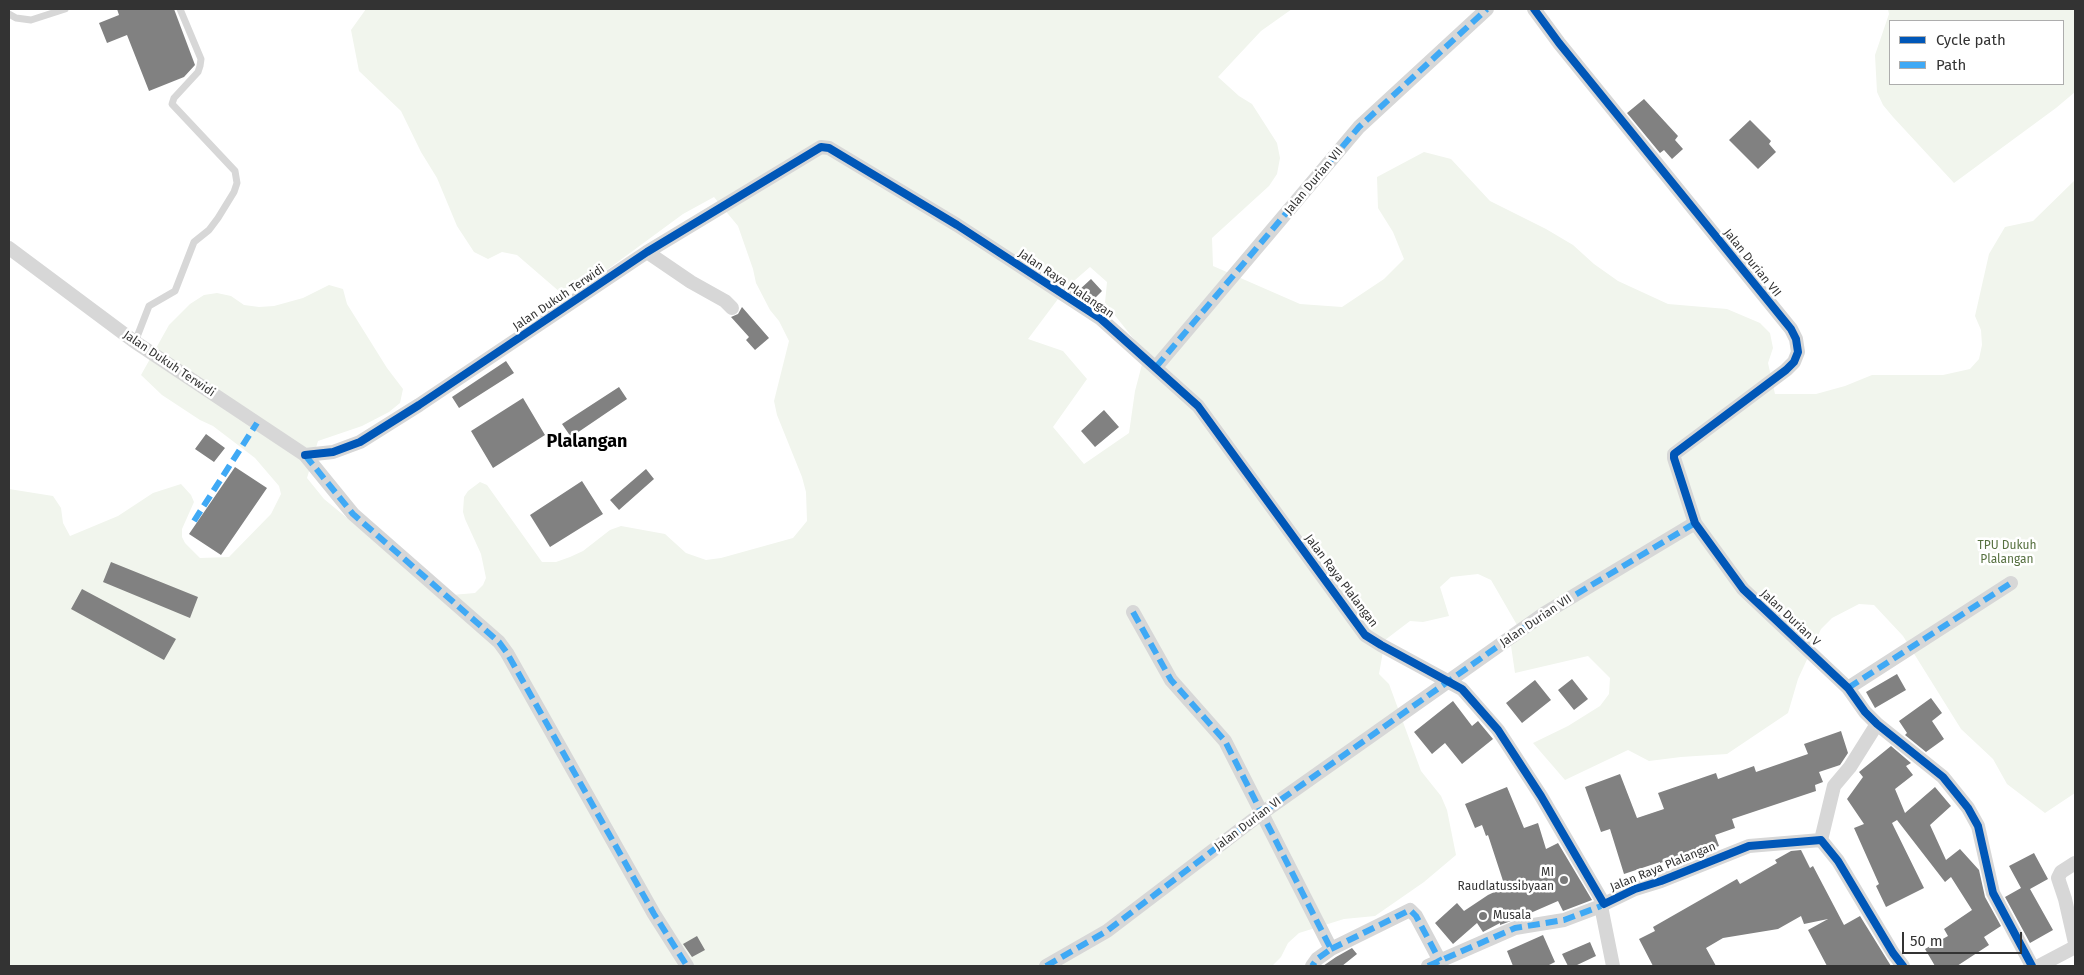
<!DOCTYPE html>
<html>
<head>
<meta charset="utf-8">
<style>
  body { margin:0 }
  #map { position:relative; width:2084px; height:975px; overflow:hidden; background:#fff; font-family:"Fira Sans",sans-serif }
  canvas { display:block }
  .frame { position:absolute; inset:0; border:10px solid #333; pointer-events:none }
  .legend { position:absolute; left:1889px; top:20px; width:175px; height:65px; box-sizing:border-box; background:#fff; border:1px solid #adadad; margin:0; padding:6px 9px; list-style:none; font-size:15px; color:#333 }
  .legend li { display:flex; align-items:center; gap:10px; height:25px }
  .legend b { width:25px; border:1px solid #adadad }
  .scale { position:absolute; left:1902px; top:932px; width:120px; height:22px; box-sizing:border-box; border:2px solid #333; border-top:0; padding-left:6px; font-size:15px; line-height:18px; white-space:nowrap; color:#333; -webkit-text-stroke:4px #fff; paint-order:stroke }
</style>
</head>
<body>
<div id="map">
<canvas width="2084" height="975"></canvas>
<div class="frame"></div>
<ul class="legend">
<li><b style="height:6px;background:#0057b8"></b>Cycle path</li>
<li><b style="height:6px;background:#3fa9f5"></b>Path</li>
</ul>
<div class="scale">50 m</div>
</div>
<script>
const ctx = document.querySelector('canvas').getContext('2d');
ctx.lineJoin = 'round';
function fill(path, color) { ctx.fillStyle = color; ctx.fill(path, 'evenodd'); }
const toPath = rows => new Path2D(rows.map(r => 'M' + r).join(''));
function strokePath(path, color, width, dash) { ctx.strokeStyle = color; ctx.lineWidth = width; ctx.lineCap = dash ? 'butt' : 'round'; ctx.setLineDash(dash || []); ctx.stroke(path); }
function write(font, color, halo, rows, align = 'center') {
  ctx.font = font + ' "Fira Sans",sans-serif'; ctx.lineWidth = 5; ctx.setLineDash([]); ctx.textBaseline = 'middle'; ctx.strokeStyle = halo; ctx.fillStyle = color; for (const [text, x, y, turn = 0] of rows) {
    ctx.save(); ctx.translate(x, y); ctx.rotate((+turn || 0) * Math.PI / 180); ctx.textAlign = isNaN(turn) ? turn : align; if (halo) ctx.strokeText(text, 0, 0); ctx.fillText(text, 0, 0); ctx.restore();
  }
}
fill(toPath([
  [366,9,1292,9,1261,31,1218,77,1239,96,1252,104,1277,143,1280,158,1277,174,1269,186,1212,238,1213,266,1300,304,1342,307,1384,279,1404,259,1393,232,1378,208,1377,177,1424,152,1451,159,1490,201,1546,229,1573,245,1594,264,1618,281,1668,304,1727,309,1760,323,1770,333,1773,348,1768,363,1775,394,1816,394,1845,386,1872,375,1943,375,1970,369,1979,359,1982,345,1981,330,1975,316,1989,254,2005,227,2033,221,2075,180,2075,793,2045,813,2007,784,1993,759,1961,729,1903,636,1874,605,1859,604,1832,618,1821,629,1798,679,1788,713,1727,754,1681,757,1649,761,1628,750,1565,780,1533,743,1568,726,1600,706,1609,694,1610,678,1588,656,1515,673,1510,639,1517,625,1491,580,1478,574,1451,577,1440,587,1449,616,1423,622,1410,621,1385,640,1379,674,1389,684,1421,771,1441,796,1447,810,1456,855,1424,882,1375,916,1344,919,1299,933,1288,943,1281,957,1272,966,9,966,9,489,53,496,61,508,63,523,70,536,118,516,153,493,181,484,191,495,194,502,182,529,182,537,185,543,200,558,229,557,271,514,281,494,279,486,255,458,213,426,200,420,162,395,141,375,169,325,190,304,204,295,217,293,231,296,244,305,259,307,274,306,303,298,329,285,343,289,347,304,387,368,403,389,400,403,389,412,362,426,318,441,307,478,324,499,375,541,452,595,475,593,483,585,486,578,481,554,465,519,463,512,464,497,468,491,480,482,487,485,542,562,556,562,570,557,583,551,610,530,621,526,665,534,686,553,706,560,721,558,793,538,807,521,806,492,802,477,777,415,774,401,789,341,779,321,770,310,756,283,753,269,738,226,714,197,683,214,600,275,561,293,517,255,502,252,488,259,474,252,457,226,437,178,421,152,401,111,359,71,351,30],
  [1090,267,1107,282,1105,303,1145,353,1135,391,1129,433,1084,464,1053,427,1087,379,1063,351,1028,339,1067,287],
  [1888,9,2075,9,2075,92,2056,108,1954,183,1893,117,1883,105,1877,92,1875,55,1889,14],
  [2063,21,2063,84,1890,84,1890,21]
]), '#f1f5ed');
fill(toPath([
  [117,9,174,9,195,65,184,77,149,91,127,35,107,43,99,23,119,15],
  [1644,99,1678,136,1675,140,1683,149,1672,159,1664,150,1660,153,1627,113],
  [1750,120,1771,141,1769,144,1776,152,1758,169,1729,140],
  [1091,279,1102,291,1091,302,1078,291],
  [742,307,769,338,755,350,746,340,749,337,731,317,738,314],
  [506,361,514,373,459,408,452,397],
  [619,387,627,399,571,437,562,424],
  [523,398,545,435,493,468,471,431],
  [1104,410,1119,427,1095,447,1081,431],
  [206,434,225,448,214,462,195,449],
  [235,467,267,488,221,555,189,534],
  [646,469,654,479,619,510,610,500],
  [582,481,603,514,550,547,530,515],
  [111,562,198,597,190,618,103,582],
  [82,589,176,639,164,660,71,609],
  [1897,674,1906,690,1875,708,1866,692],
  [1572,679,1588,699,1574,710,1558,690],
  [1535,680,1551,700,1522,723,1506,703],
  [1931,698,1942,713,1932,721,1944,739,1926,752,1905,735,1907,733,1899,721],
  [1453,701,1472,726,1478,721,1493,739,1462,764,1445,743,1432,754,1414,732],
  [1841,731,1848,753,1840,765,1819,772,1823,782,1815,785,1816,791,1732,819,1735,828,1715,835,1719,846,1699,853,1698,851,1660,863,1660,862,1624,874,1610,829,1601,832,1585,787,1620,774,1637,818,1664,809,1658,793,1716,773,1718,779,1754,766,1756,772,1808,754,1804,744],
  [1891,746,1911,763,1906,766,1913,775,1895,789,1905,813,1935,787,1951,806,1930,825,1946,860,1960,849,1979,870,1985,897,2001,926,1984,937,1989,945,1957,966,1935,966,1925,949,1948,936,1944,929,1972,910,1951,877,1945,882,1897,820,1892,823,1924,888,1886,907,1876,886,1879,884,1854,828,1864,824,1847,799,1863,777,1859,772],
  [1507,787,1524,828,1538,823,1546,849,1558,843,1592,900,1563,911,1558,901,1519,918,1500,925,1500,923,1483,932,1477,923,1453,944,1435,923,1457,903,1464,911,1488,895,1505,887,1488,835,1486,836,1482,825,1475,828,1465,804],
  [1801,850,1810,868,1813,866,1844,925,1860,916,1891,966,1827,966,1808,930,1828,919,1804,924,1801,916,1778,929,1723,938,1706,948,1716,966,1653,966,1639,939,1655,931,1653,927,1737,879,1740,884,1777,863,1775,860,1791,851],
  [2034,853,2048,879,2030,889,2053,930,2030,943,2005,897,2021,888,2009,866],
  [1543,935,1555,962,1547,966,1513,966,1507,951],
  [697,936,705,950,692,957,683,944],
  [1590,942,1596,956,1575,966,1568,966,1562,954],
  [1352,948,1357,954,1342,966,1323,966,1336,957]
]), '#818181');
strokePath(toPath([
  [9,14,16,18,31,20,65,9],
  [135,342,149,306,175,291,194,242,209,230,218,218,234,192,237,183,235,171,172,104,174,98,198,72,200,66,201,59,180,9]
]), '#d7d7d7', 7);
strokePath(toPath([
  [1534,9,1559,43,1791,329,1796,339,1798,352,1794,362,1786,370,1674,454,1674,458,1695,523,1743,589,1848,688,1865,712,1877,724,1943,777,1968,808,1978,826,1993,893,2032,966],
  [9,248,135,342,305,455,353,514,499,642,507,653,654,914,687,966],
  [647,252,691,282,725,301,732,308],
  [1156,367,1359,127,1487,9],
  [305,455,333,452,360,442,419,405,647,252,821,147,829,148,957,225,1101,319,1198,406,1365,635,1381,645,1462,689,1498,730,1541,796,1604,904,1635,889,1661,881,1749,846,1821,840,1838,861,1893,953,1903,966],
  [1133,612,1171,680,1225,741,1331,949,1317,959,1312,966],
  [1848,688,2011,583],
  [1821,840,1834,786,1850,767,1877,724],
  [2075,863,2061,872,2058,878,2065,899,2075,943],
  [1604,904,1601,906,1613,966],
  [1331,949,1410,910,1416,916,1440,961],
  [1046,966,1107,931,1262,813,1545,613,1695,523],
  [1428,966,1515,928,1564,920,1601,906],
  [2039,966,2075,947]
]), '#d7d7d7', 14);
strokePath(toPath([
  [1156,367,1359,127,1487,9],
  [305,455,353,514,499,642,507,653,654,914,687,966],
  [194,521,257,423],
  [1133,612,1171,680,1225,741,1331,949,1317,959,1312,966],
  [1848,688,2011,583],
  [1331,949,1410,910,1416,916,1440,961],
  [1046,966,1107,931,1262,813,1545,613,1695,523],
  [1428,966,1515,928,1564,920,1601,906]
]), '#3fa9f5', 6, [12, 6]);
strokePath(toPath([
  [1534,9,1559,43,1791,329,1796,339,1798,352,1794,362,1786,370,1674,454,1674,458,1695,523,1743,589,1848,688,1865,712,1877,724,1943,777,1968,808,1978,826,1993,893,2032,966],
  [305,455,333,452,360,442,419,405,647,252,821,147,829,148,957,225,1101,319,1198,406,1365,635,1381,645,1462,689,1498,730,1541,796,1604,904,1635,889,1661,881,1749,846,1821,840,1838,861,1893,953,1903,966]
]), '#0057b8', 8);
for (const [x, y, r, color] of [
  [1564,880,5,"#7a7a7a"],
  [1483,916,5,"#7a7a7a"]
]) { const dot = new Path2D(); dot.arc(x, y, r, 0, 2 * Math.PI); ctx.fillStyle = color; ctx.fill(dot); strokePath(dot, '#fff', 2); }
write('12px', '#333', '#fff', [
  ["Jalan Durian VII",1314,181,-50],
  ["Jalan Durian VII",1752,263,51],
  ["Jalan Raya Plalangan",1066,284,34],
  ["Jalan Dukuh Terwidi",559,298,-34],
  ["Jalan Dukuh Terwidi",169,364,34],
  ["Jalan Raya Plalangan",1341,581,53],
  ["Jalan Durian V",1790,618,43],
  ["Jalan Durian VII",1536,621,-34],
  ["Jalan Durian VI",1248,824,-37],
  ["Jalan Raya Plalangan",1663,867,-22]
]);
write('12px', '#56703f', '#fff', [
  ["TPU Dukuh",2007,546],
  ["Plalangan",2007,560]
]);
write('12px', '#333', '#fff', [
  ["MI",1554,873],
  ["Raudlatussibyaan",1554,887],
  ["Musala",1493,916,"left"]
], 'right');
write('bold 18px', '#000', '#fff', [
  ["Plalangan",587,442]
]);
</script>
</body>
</html>
